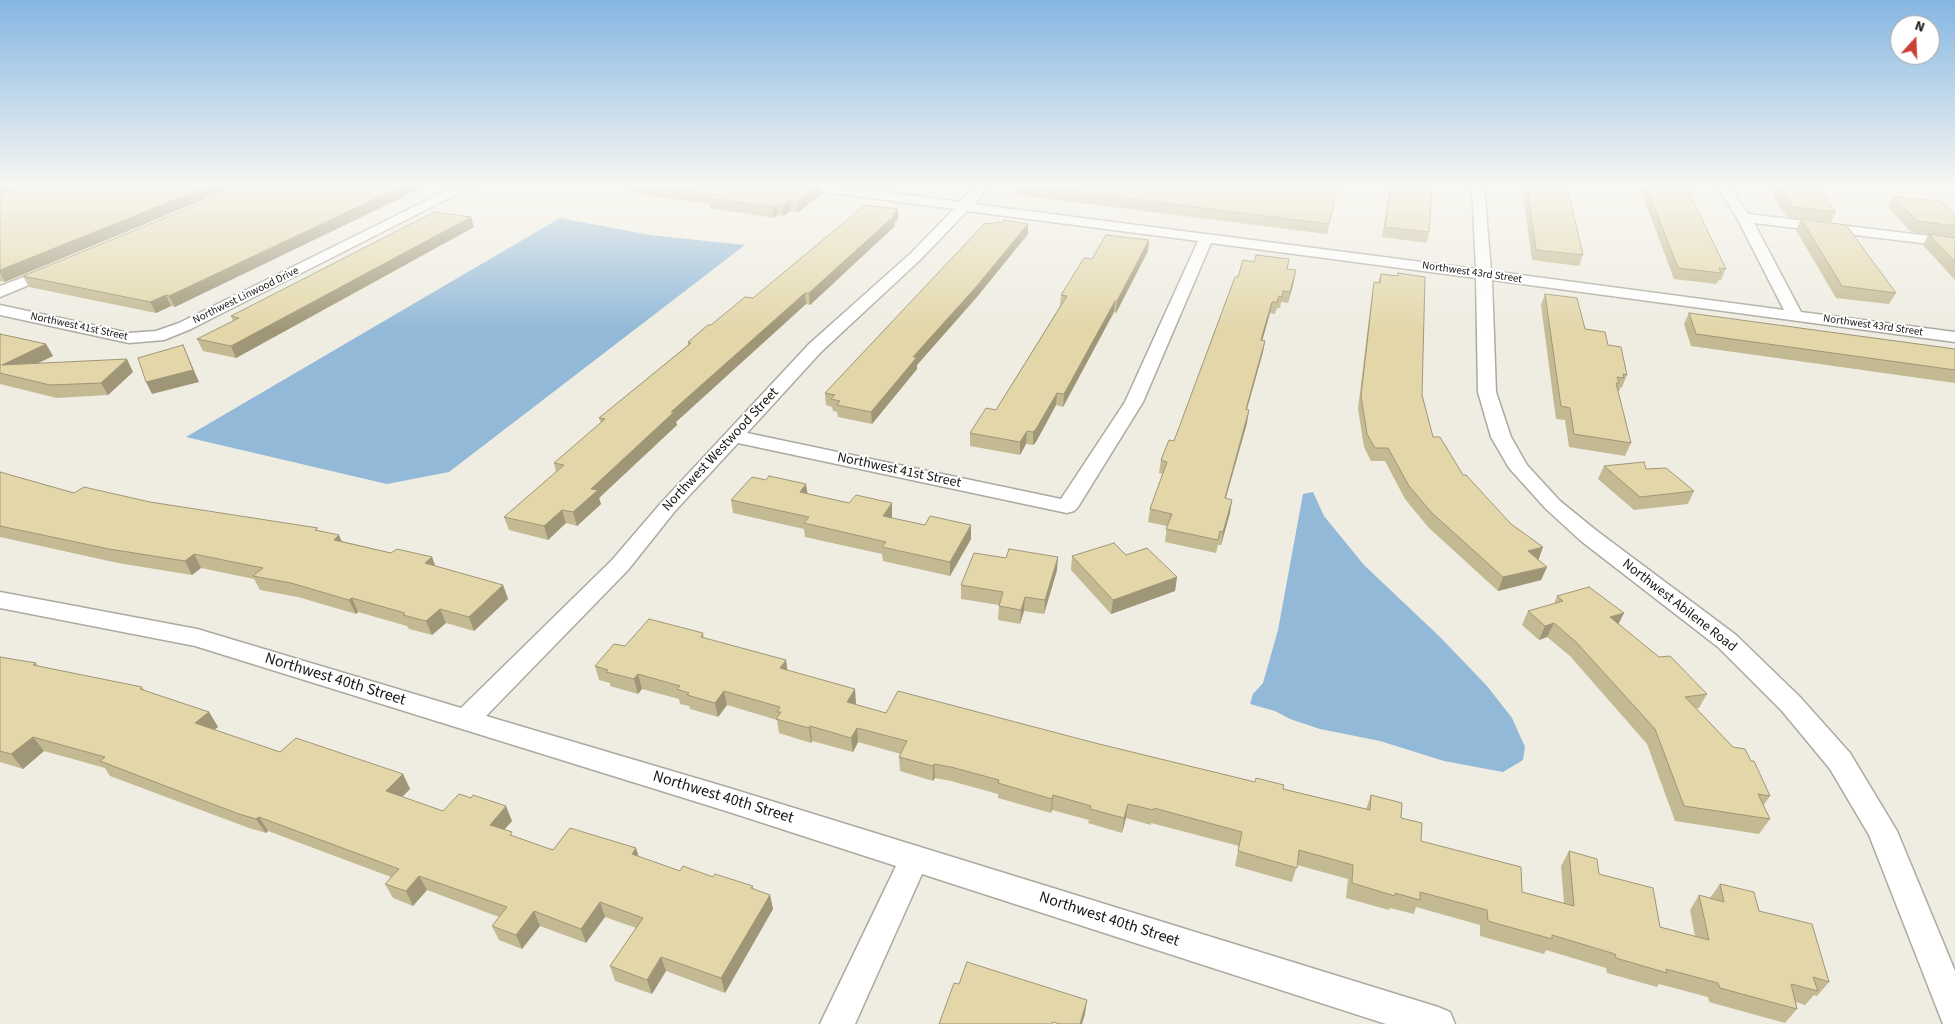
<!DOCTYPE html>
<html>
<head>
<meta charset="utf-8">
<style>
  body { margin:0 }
  #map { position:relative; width:1955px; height:1024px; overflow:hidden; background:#efede2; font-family:"Source Sans 3",sans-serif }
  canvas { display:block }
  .north { position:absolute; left:1890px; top:15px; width:50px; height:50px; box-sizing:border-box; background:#fff; border:1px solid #a3a3a1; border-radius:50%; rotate:20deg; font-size:14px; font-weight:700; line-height:20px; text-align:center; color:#191815 }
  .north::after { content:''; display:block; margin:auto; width:18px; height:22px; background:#cd3f39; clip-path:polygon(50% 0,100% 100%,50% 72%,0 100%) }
</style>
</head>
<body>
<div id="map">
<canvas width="1955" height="1024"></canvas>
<div class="north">N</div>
</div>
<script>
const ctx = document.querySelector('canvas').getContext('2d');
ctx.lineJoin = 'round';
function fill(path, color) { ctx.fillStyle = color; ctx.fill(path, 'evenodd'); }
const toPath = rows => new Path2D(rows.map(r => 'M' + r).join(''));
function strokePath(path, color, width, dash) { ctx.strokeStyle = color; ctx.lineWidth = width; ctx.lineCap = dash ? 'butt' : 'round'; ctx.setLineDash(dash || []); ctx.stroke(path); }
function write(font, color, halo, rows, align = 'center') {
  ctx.font = font + ' "Source Sans 3",sans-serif'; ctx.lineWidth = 4; ctx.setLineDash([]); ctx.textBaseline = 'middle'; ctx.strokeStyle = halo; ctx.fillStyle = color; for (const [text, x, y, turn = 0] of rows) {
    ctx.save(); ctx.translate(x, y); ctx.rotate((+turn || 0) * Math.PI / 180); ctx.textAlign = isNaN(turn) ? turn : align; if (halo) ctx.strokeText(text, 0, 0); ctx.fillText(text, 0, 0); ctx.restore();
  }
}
fill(toPath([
  [560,218,650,235,745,245,449,472,387,484,186,437],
  [1313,492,1324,516,1364,565,1440,637,1487,686,1512,718,1525,747,1523,760,1503,772,1444,761,1380,741,1320,729,1290,719,1275,711,1250,704,1253,694,1263,683,1278,630,1303,494]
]), '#92b9d8');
const minor = toPath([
  [456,186,473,186,191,329,164,340,129,343,0,315,0,305,129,333,156,331,179,323,456,186],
  [804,186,842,186,960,202,975,186,989,186,974,204,1476,269,1472,186,1484,186,1491,271,1784,310,1737,218,1717,186,1730,186,1748,214,1955,239,1955,247,1754,223,1801,312,1955,332,1955,342,1492,280,1496,392,1511,437,1527,465,1560,501,1597,531,1736,635,1800,697,1850,753,1897,831,1955,971,1955,1024,1943,1024,1869,835,1830,769,1782,711,1718,647,1581,541,1546,509,1509,468,1491,437,1478,392,1476,278,1211,243,1143,402,1078,507,1074,511,1067,513,738,443,675,511,628,570,486,716,726,787,1438,1007,1450,1012,1455,1024,1386,1024,922,874,855,1024,820,1024,896,866,726,811,195,646,0,608,0,592,197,629,461,708,612,560,661,503,809,344,911,253,954,209,810,190,804,186],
  [967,211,1198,241,1125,402,1061,499,747,433,821,352,921,259,967,211],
  [53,266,58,267,60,270,58,273,0,297,0,286,53,266]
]);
strokePath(minor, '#aca9a0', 3);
fill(minor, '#fff');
fill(toPath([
  [0,186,0,195,5,282,0,281],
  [243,186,175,307,171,306,156,313,29,287,23,276],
  [630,186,822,186,822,194,798,212,791,211,783,216,778,215,774,218,710,208,710,204,632,193],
  [1018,186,1338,186,1327,234,1017,195],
  [1390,186,1432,186,1429,232,1427,243,1382,237],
  [1522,186,1567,186,1583,255,1579,266,1532,260],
  [1639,186,1686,186,1726,269,1721,280,1719,280,1716,284,1674,279],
  [1775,186,1794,186,1836,212,1831,222,1787,217,1772,195],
  [1893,197,1955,215,1955,280,1923,245,1929,234,1951,237,1911,232,1888,207],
  [898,219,895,222,895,226,810,305,806,304,676,422,677,425,599,498,601,504,577,526,566,523,548,540,509,530,504,517,556,472,554,463,601,423,599,418,688,345,688,342,711,325,753,298],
  [1801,219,1896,293,1889,304,1836,298,1796,230],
  [1002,223,1028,234,976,298,917,365,917,369,872,424,838,417,837,412,833,411,832,407,826,405,825,393,994,224],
  [474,227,236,358,203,351,197,339,233,321,231,316],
  [1149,240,1148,251,1116,313,1114,312,1063,407,1056,405,1036,442,1033,445,1026,444,1020,455,970,446,970,433,996,410,1060,306,1061,295,1092,259],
  [1287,269,1294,281,1288,303,1281,302,1280,308,1277,308,1275,314,1270,313,1262,340,1263,352,1247,410,1247,423,1226,498,1230,513,1221,545,1218,545,1216,553,1165,542,1167,526,1148,522,1150,509,1163,474,1159,473,1161,460,1174,441,1238,277],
  [1398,273,1422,395,1433,437,1463,475,1511,524,1543,547,1538,560,1547,567,1541,580,1498,591,1428,527,1405,499,1385,461,1371,461,1364,447,1358,409,1372,293,1374,282,1378,283,1381,274,1397,276],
  [1545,294,1585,329,1608,345,1627,375,1622,387,1621,387,1619,391,1618,391,1631,443,1625,456,1569,447,1565,420,1556,419,1541,305],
  [1689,313,1955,349,1955,383,1691,346,1684,324],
  [0,334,46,344,53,356,38,363,133,372,108,395,57,398,0,384],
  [1604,466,1646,469,1694,491,1688,504,1634,510,1598,479],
  [0,472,74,493,150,502,320,531,342,541,391,553,432,557,435,566,503,585,508,599,474,631,446,623,432,635,409,629,407,626,358,612,356,614,298,597,260,590,254,579,201,568,192,575,118,563,0,537],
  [766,480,806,484,807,494,849,503,892,503,892,518,925,525,971,525,971,539,950,576,883,561,882,554,805,537,804,529,733,513,731,500],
  [1126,555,1177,577,1175,591,1111,614,1071,570,1072,556],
  [1057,570,1044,614,1024,611,1020,624,998,620,999,605,961,599,961,585],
  [1557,596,1618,624,1659,657,1707,694,1699,708,1696,708,1733,747,1751,761,1770,796,1763,806,1770,819,1759,834,1675,821,1647,744,1570,656,1547,637,1539,640,1522,625,1528,611,1554,604],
  [703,633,704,638,787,670,856,703,855,705,886,713,1095,743,1366,809,1371,795,1401,818,1421,841,1522,892,1564,903,1561,866,1569,851,1599,874,1660,927,1695,936,1690,910,1699,895,1710,898,1720,884,1759,911,1829,982,1817,996,1814,995,1805,1005,1796,1002,1797,1009,1785,1023,1709,1002,1708,997,1659,984,1657,987,1607,973,1606,968,1546,950,1544,954,1480,936,1480,925,1416,907,1414,914,1390,908,1389,910,1346,898,1348,879,1297,865,1292,882,1235,866,1239,846,1151,823,1151,825,1126,818,1122,833,1088,823,1089,820,1052,810,1051,813,998,798,998,794,951,781,935,778,933,781,900,771,899,757,901,754,858,742,853,752,812,741,811,743,779,733,777,720,727,705,718,717,690,709,689,706,680,704,679,699,642,689,638,694,610,686,610,683,599,680,595,666,625,646],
  [0,657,36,663,39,667,142,687,145,691,209,712,218,727,214,730,280,752,403,774,410,789,402,797,443,811,512,821,504,830,514,837,553,850,636,848,639,857,680,871,713,877,753,886,753,889,770,895,773,909,725,993,666,971,652,994,615,981,610,966,636,928,605,917,586,943,540,926,522,949,499,940,492,926,499,917,427,890,413,906,393,898,385,884,391,877,268,831,266,833,249,828,110,776,105,768,44,751,23,769,0,762]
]), '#c3b992');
fill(toPath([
  [0,186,22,186,0,195],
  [209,186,237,186,5,282,0,273,0,270],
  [402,186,426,186,175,307,169,296],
  [818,186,822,186,822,194,798,212,797,202],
  [790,201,791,211,783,216,782,206],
  [776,205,778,215,774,218,773,207],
  [898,209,898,219,895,222,895,226,810,305,809,293],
  [471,217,474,227,236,358,231,346],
  [1028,224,1028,234,976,298,917,365,917,369,872,424,871,412,913,357],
  [1149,240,1148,251,1116,313,1117,301],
  [1296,270,1294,281,1288,303,1290,292],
  [805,293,806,304,676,422,677,425,599,498,601,504,577,526,573,512,591,489,671,412],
  [166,295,171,306,156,313,150,302],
  [1115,301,1114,312,1063,407,1064,394],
  [1272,302,1270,313,1259,352,1261,340],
  [1265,341,1263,352,1243,422,1246,409],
  [46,344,53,356,11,376,2,365],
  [183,345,199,382,152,394,146,382],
  [127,359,133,372,108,395,101,383],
  [1057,393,1056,405,1036,442,1033,445,1033,432],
  [1249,410,1247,423,1222,511,1225,498],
  [1027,431,1026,444,1020,455,1020,442],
  [806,484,808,497,800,492],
  [1232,500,1230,513,1221,545,1223,532],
  [892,503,892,516,884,529,883,516],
  [562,510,566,523,548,540,544,526],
  [971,525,971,539,950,576,950,562],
  [339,535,345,549,334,540],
  [1543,547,1538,561,1528,551],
  [194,554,201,568,192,575,185,561],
  [432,557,437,571,425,563],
  [1058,557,1057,570,1044,614,1045,600],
  [1547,567,1541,580,1498,591,1503,577],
  [1177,577,1175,591,1111,614,1113,600],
  [503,585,508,599,474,631,469,617],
  [1025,597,1024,611,1020,624,1021,610],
  [352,598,358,612,356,614,349,600],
  [440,609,446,623,432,635,426,621],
  [1624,613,1617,627,1610,617],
  [1554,623,1547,637,1539,640,1545,626],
  [786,660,788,674,780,668],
  [638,674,642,689,638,694,634,679],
  [855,689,856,703,848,717,847,702],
  [724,691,727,705,718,717,715,703],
  [209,712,218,727,204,738,195,723],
  [810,726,812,741,811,743,809,728],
  [857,728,858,742,853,752,851,738],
  [33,737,44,751,23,769,11,754],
  [934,764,935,778,933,781,933,766],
  [403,774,410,789,393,806,386,791],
  [1053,795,1052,810,1051,813,1052,799],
  [1128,804,1126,818,1122,833,1124,818],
  [506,806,512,821,496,839,490,825],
  [259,817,268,831,266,833,256,819],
  [636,848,640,863,632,854],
  [419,876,427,890,413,906,406,891],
  [770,895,773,909,725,993,721,978],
  [600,902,605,917,586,943,581,929],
  [534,911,540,926,522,949,516,935],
  [661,957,666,971,652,994,647,980],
  [1087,1000,1085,1014,1082,1024,1080,1024]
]), '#9f9677');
const building = toPath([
  [25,186,209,186,0,270,0,195,25,186],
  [243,186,402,186,169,296,166,295,150,302,23,276,243,186],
  [656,186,818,186,797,202,790,201,782,206,776,205,773,207,709,198,714,195,656,186],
  [1030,186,1338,186,1329,224,1030,186],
  [1391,186,1432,186,1429,232,1385,227,1391,186],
  [1527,186,1567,186,1583,255,1536,250,1527,186],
  [1646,186,1686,186,1726,269,1719,268,1721,273,1678,268,1646,186],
  [1777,186,1794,186,1820,189,1836,212,1792,207,1777,186],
  [1893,197,1941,201,1955,215,1955,226,1917,221,1893,197],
  [865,205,898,209,892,215,895,215,809,293,805,293,671,412,674,412,591,489,598,490,573,512,562,510,544,526,504,517,564,465,554,463,605,419,599,418,691,343,688,342,708,325,711,325,745,297,753,298,865,205],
  [434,212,471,217,231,346,197,339,239,318,231,316,434,212],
  [1801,219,1846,225,1896,293,1842,286,1801,219],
  [1004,220,1028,224,976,287,913,357,917,357,871,412,837,405,840,401,831,399,835,395,825,393,985,223,994,224,995,222,1002,223,1004,220],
  [1929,234,1955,238,1955,262,1929,234],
  [1106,235,1149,240,1117,301,1115,301,1064,394,1057,393,1036,429,1033,432,1027,431,1020,442,970,433,986,408,996,410,1067,296,1061,295,1084,258,1092,259,1106,235],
  [1256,255,1289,259,1287,269,1296,270,1290,292,1283,291,1282,297,1279,296,1277,302,1272,302,1261,340,1265,341,1246,409,1249,410,1225,498,1232,500,1223,532,1220,531,1218,540,1166,529,1172,514,1150,509,1167,462,1161,460,1169,440,1174,441,1235,277,1238,277,1243,260,1254,262,1256,255],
  [1398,273,1425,277,1422,395,1433,437,1440,437,1463,475,1466,475,1511,524,1543,547,1528,551,1547,567,1503,577,1432,513,1409,486,1388,448,1375,448,1367,434,1361,396,1374,282,1380,283,1381,274,1398,276,1398,273],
  [1545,294,1577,298,1585,329,1605,332,1608,345,1621,347,1627,375,1623,374,1624,378,1617,377,1619,383,1616,383,1631,443,1574,434,1570,408,1561,406,1545,294],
  [1689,313,1955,349,1955,370,1696,334,1689,313],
  [0,334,46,344,2,365,127,359,101,383,50,385,0,373,0,365,1,365,0,364,0,334],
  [183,345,193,370,146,382,138,358,183,345],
  [1644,462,1646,469,1666,468,1694,491,1640,497,1604,466,1644,462],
  [0,472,74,493,84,487,150,502,318,528,315,530,339,535,334,540,391,553,397,549,432,557,425,563,503,585,469,617,440,609,426,621,403,615,405,613,352,598,349,600,291,583,253,576,263,568,194,554,185,561,109,549,0,526,0,472],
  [769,476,806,484,800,492,849,503,856,495,892,503,883,516,925,525,930,516,971,525,950,562,882,547,886,542,804,523,809,517,731,500,752,477,766,480,769,476],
  [1114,543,1126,555,1147,548,1177,577,1113,600,1072,556,1114,543],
  [1009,549,1058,557,1045,600,1025,597,1021,610,999,606,1003,592,961,585,974,553,1006,558,1009,549],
  [1589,587,1624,613,1610,617,1659,657,1670,656,1707,694,1685,697,1733,747,1745,749,1751,761,1754,761,1770,796,1758,794,1770,819,1684,806,1655,729,1576,642,1554,623,1545,626,1528,611,1563,601,1557,596,1589,587],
  [649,619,703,633,701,637,786,660,780,668,855,689,847,702,886,713,898,691,1095,743,1255,782,1256,778,1284,785,1283,789,1370,810,1371,795,1402,803,1401,818,1422,823,1421,841,1521,867,1522,892,1574,906,1569,851,1597,859,1599,874,1653,888,1660,927,1709,940,1699,895,1724,902,1720,884,1754,892,1759,911,1812,924,1829,982,1813,977,1818,991,1791,984,1797,1009,1720,988,1718,983,1666,969,1667,973,1616,958,1615,954,1552,935,1552,939,1488,921,1487,910,1420,892,1420,900,1395,893,1395,896,1352,883,1353,865,1299,850,1297,868,1238,851,1242,832,1154,808,1153,810,1128,804,1124,818,1090,809,1091,806,1053,795,1052,799,998,783,999,780,951,767,934,764,933,766,899,757,907,741,857,728,851,738,810,726,809,728,776,719,781,712,777,712,780,707,724,691,715,703,687,695,689,693,677,689,680,686,638,674,634,679,606,672,608,670,595,666,614,644,625,646,649,619],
  [0,657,36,663,33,665,142,687,140,689,209,712,195,723,280,752,296,738,403,774,386,791,443,811,459,794,471,798,473,795,506,806,490,825,512,832,510,835,553,850,570,828,636,848,632,854,680,871,683,866,713,877,715,874,753,886,751,888,770,895,721,978,661,957,647,980,610,966,643,918,600,902,581,929,534,911,516,935,492,926,507,907,419,876,406,891,385,884,399,869,259,817,256,819,239,814,100,761,105,757,33,737,11,754,0,751,0,657],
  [967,962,1087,1000,1080,1024,1060,1024,1053,1022,1052,1024,939,1024,954,983,959,984,967,962]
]);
fill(building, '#e3d7aa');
strokePath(building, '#9f9677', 1);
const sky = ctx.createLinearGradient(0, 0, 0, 330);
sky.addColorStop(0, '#85b6e2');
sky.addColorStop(0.56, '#f8f7f2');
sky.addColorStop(1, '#f8f7f200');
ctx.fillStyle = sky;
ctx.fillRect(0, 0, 1955, 330);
write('11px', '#191815', '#fff', [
  ["Northwest 43rd Street",1472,273,8],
  ["Northwest Linwood Drive",246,296,-26],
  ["Northwest 43rd Street",1873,326,8],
  ["Northwest 41st Street",79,327,12]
]);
write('14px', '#191815', '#fff', [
  ["Northwest Westwood Street",721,450,-47],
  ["Northwest 41st Street",899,471,12],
  ["Northwest Abilene Road",1679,606,38]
]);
write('16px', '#191815', '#fff', [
  ["Northwest 40th Street",335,680,17],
  ["Northwest 40th Street",723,798,17],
  ["Northwest 40th Street",1109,920,18]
]);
</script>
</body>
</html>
